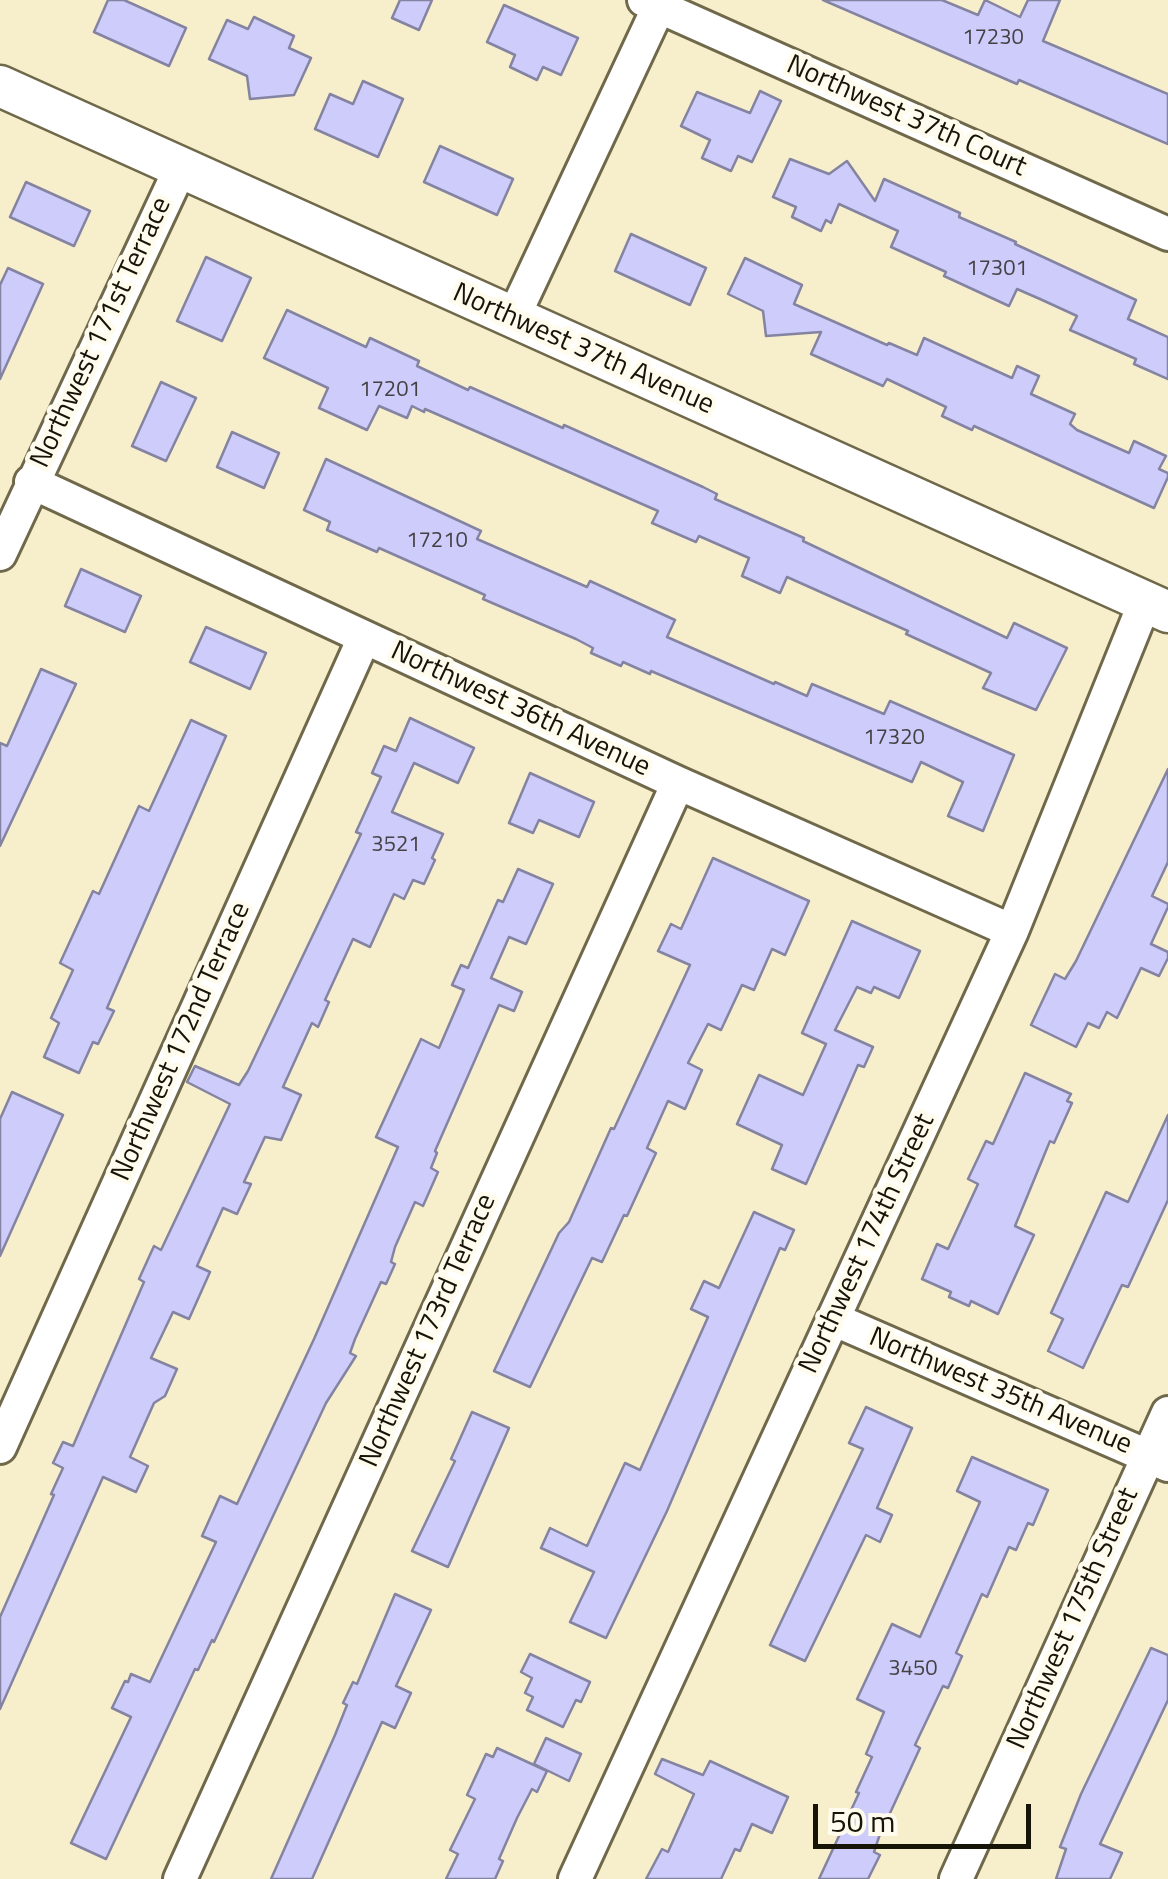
<!DOCTYPE html>
<html>
<head>
<meta charset="utf-8">
<style>
  body { margin:0 }
  #map { position:relative; width:1168px; height:1879px; overflow:hidden; background:#f7efcc; font-family:"Titillium Web",sans-serif }
  canvas { display:block }
  .scale { position:absolute; left:813px; top:1804px; width:218px; height:45px; box-sizing:border-box; border:5px solid #161307; border-top:0; padding-left:12px; font-size:30px; line-height:35px; white-space:nowrap; color:#161307; -webkit-text-stroke:8px #fffcee; paint-order:stroke }
</style>
</head>
<body>
<div id="map">
<canvas width="1168" height="1879"></canvas>
<div class="scale">50 m</div>
</div>
<script>
const ctx = document.querySelector('canvas').getContext('2d');
ctx.lineJoin = 'round';
function fill(path, color) { ctx.fillStyle = color; ctx.fill(path, 'evenodd'); }
const toPath = rows => new Path2D(rows.map(r => 'M' + r).join(''));
function strokePath(path, color, width, dash) { ctx.strokeStyle = color; ctx.lineWidth = width; ctx.lineCap = dash ? 'butt' : 'round'; ctx.setLineDash(dash || []); ctx.stroke(path); }
function write(font, color, halo, rows, align = 'center') {
  ctx.font = font + ' "Titillium Web",sans-serif'; ctx.lineWidth = 9; ctx.setLineDash([]); ctx.textBaseline = 'middle'; ctx.strokeStyle = halo; ctx.fillStyle = color; for (const [text, x, y, turn = 0] of rows) {
    ctx.save(); ctx.translate(x, y); ctx.rotate((+turn || 0) * Math.PI / 180); ctx.textAlign = isNaN(turn) ? turn : align; if (halo) ctx.strokeText(text, 0, 0); ctx.fillText(text, 0, 0); ctx.restore();
  }
}
const building = toPath([
  [108,0,124,0,186,28,169,66,94,32,108,0],
  [400,0,432,0,419,30,392,18,400,0],
  [823,0,942,0,978,15,985,0,1020,17,1028,0,1060,0,1043,41,1168,94,1168,144,1019,80,1017,84,823,0],
  [504,5,578,38,561,75,543,67,537,80,510,67,515,55,487,42,504,5],
  [254,17,294,36,289,48,311,58,294,95,250,99,247,76,209,59,227,20,248,29,254,17],
  [363,81,403,99,378,157,315,129,330,94,353,104,363,81],
  [760,91,781,101,752,162,738,156,731,171,702,158,710,140,681,126,697,92,750,113,760,91],
  [440,146,513,179,497,215,424,182,440,146],
  [790,159,829,174,847,161,875,201,884,179,960,213,959,217,1016,242,1015,244,1136,300,1128,319,1168,337,1168,379,1134,364,1136,359,1070,330,1077,316,1040,299,1017,289,1009,306,944,276,946,272,891,247,898,231,839,204,831,223,826,220,821,231,792,217,796,207,773,197,790,159],
  [26,182,90,211,74,246,10,217,26,182],
  [631,234,706,268,690,305,615,271,631,234],
  [206,257,251,278,222,341,177,321,206,257],
  [745,258,802,285,794,304,887,345,889,343,917,355,924,338,1012,378,1017,366,1039,376,1031,394,1075,414,1070,424,1077,430,1129,453,1134,441,1166,456,1159,469,1168,473,1168,477,1154,508,974,426,972,430,942,416,946,407,887,379,883,386,811,354,821,332,766,336,763,311,728,294,745,258],
  [8,268,43,284,0,379,0,285,8,268],
  [287,310,366,347,370,338,419,361,417,366,468,390,470,387,563,428,564,425,703,487,717,494,715,499,804,538,803,541,1007,638,1014,623,1067,648,1036,710,983,688,991,673,906,634,908,631,787,577,780,593,742,576,749,558,699,536,696,542,652,523,658,511,425,409,424,412,412,406,407,418,379,406,367,430,319,408,328,388,264,358,287,310],
  [161,382,196,398,166,461,132,446,161,382],
  [232,432,279,453,264,488,217,467,232,432],
  [326,459,481,531,477,539,587,587,590,581,675,620,667,637,774,684,775,682,807,696,812,684,884,714,890,701,1014,755,983,831,948,816,963,782,921,762,912,782,651,671,650,674,623,662,621,666,591,653,593,648,576,639,483,599,485,595,379,548,377,552,327,530,330,522,304,510,326,459],
  [81,569,141,596,125,632,65,606,81,569],
  [206,627,266,653,250,689,190,662,206,627],
  [41,669,76,684,0,846,0,743,7,746,41,669],
  [410,718,474,748,458,783,414,763,392,812,443,834,432,858,435,860,424,884,413,880,404,899,394,894,370,947,353,939,325,1000,329,1002,318,1027,312,1023,283,1087,301,1095,281,1140,265,1137,244,1182,251,1184,237,1214,223,1208,197,1266,210,1272,189,1319,173,1312,151,1358,177,1369,165,1396,154,1403,130,1457,148,1466,136,1492,103,1477,0,1709,0,1617,54,1495,51,1494,63,1468,53,1463,63,1442,73,1446,144,1282,139,1279,154,1246,161,1250,230,1104,187,1082,195,1066,239,1085,248,1071,361,834,356,832,381,777,372,773,384,746,396,751,410,718],
  [191,720,226,736,107,1008,114,1011,98,1044,93,1042,79,1073,44,1057,59,1023,51,1018,73,970,60,963,93,891,99,894,139,806,149,811,191,720],
  [1168,769,1168,862,1152,896,1168,904,1168,907,1151,944,1168,952,1168,958,1159,976,1141,968,1117,1018,1107,1012,1099,1028,1088,1023,1076,1047,1031,1025,1055,974,1065,979,1076,961,1168,769],
  [530,773,594,802,579,837,539,820,533,833,509,823,530,773],
  [713,858,809,901,785,955,772,949,754,990,742,985,721,1030,708,1024,688,1063,702,1070,685,1109,668,1101,647,1148,656,1153,627,1216,624,1215,602,1262,592,1258,530,1387,494,1371,559,1233,569,1222,611,1128,614,1129,690,965,658,951,671,924,681,929,713,858],
  [518,869,553,884,526,944,509,937,491,978,522,992,514,1011,499,1005,435,1151,437,1153,431,1168,438,1172,423,1206,415,1202,395,1247,391,1262,395,1264,386,1284,381,1282,355,1339,350,1353,356,1356,326,1403,214,1642,212,1640,198,1670,195,1669,106,1859,71,1843,131,1717,112,1708,125,1681,128,1682,131,1674,150,1682,216,1542,202,1536,220,1496,237,1504,314,1339,398,1147,376,1137,421,1039,439,1048,464,990,452,985,461,965,468,968,498,900,503,902,518,869],
  [852,921,920,951,899,998,874,987,871,993,857,987,835,1030,873,1047,864,1067,858,1065,806,1184,772,1169,782,1145,737,1124,759,1075,803,1095,826,1044,802,1033,852,921],
  [1025,1073,1071,1094,1067,1101,1072,1103,1054,1143,1050,1141,1015,1226,1034,1235,998,1314,971,1301,969,1306,949,1297,951,1292,922,1279,937,1244,948,1249,978,1184,968,1179,986,1141,993,1144,1025,1073],
  [12,1092,63,1115,0,1256,0,1119,12,1092],
  [1168,1115,1168,1200,1128,1287,1122,1285,1083,1368,1048,1351,1063,1319,1051,1313,1106,1192,1128,1202,1168,1115],
  [754,1212,794,1230,785,1250,780,1248,667,1511,606,1638,570,1622,594,1572,541,1548,550,1528,587,1546,625,1463,640,1470,708,1317,691,1309,704,1281,719,1288,754,1212],
  [866,1407,912,1428,877,1508,892,1515,880,1542,866,1535,805,1661,770,1645,863,1449,849,1443,866,1407],
  [472,1412,509,1428,448,1567,412,1551,455,1461,451,1459,472,1412],
  [972,1457,1048,1490,1033,1525,1028,1523,1016,1550,1009,1547,987,1597,982,1594,956,1653,962,1656,948,1688,943,1686,915,1745,920,1748,879,1837,874,1852,880,1855,868,1879,819,1879,859,1793,856,1792,872,1757,866,1754,884,1712,857,1699,892,1624,920,1637,980,1502,957,1491,972,1457],
  [395,1594,431,1610,396,1686,411,1693,395,1728,382,1722,312,1879,271,1879,335,1735,347,1705,343,1703,353,1682,357,1684,395,1594],
  [1151,1648,1168,1655,1168,1700,1100,1844,1122,1853,1110,1879,1056,1879,1066,1849,1060,1847,1081,1794,1151,1648],
  [530,1654,590,1682,581,1702,576,1700,563,1727,527,1710,533,1697,525,1693,532,1678,521,1672,530,1654],
  [546,1738,581,1754,569,1781,534,1764,546,1738],
  [497,1748,547,1771,537,1792,532,1789,517,1818,499,1859,503,1861,495,1879,446,1879,458,1854,450,1850,475,1799,467,1795,486,1754,493,1757,497,1748],
  [662,1759,703,1775,710,1761,788,1797,772,1833,752,1824,740,1851,735,1849,721,1879,646,1879,662,1849,668,1852,694,1794,655,1774,662,1759]
]);
fill(building, '#cdccfa');
strokePath(building, '#8483a1', 2.5);
const minor = toPath([
  [644,0,1168,234],
  [513,318,662,0],
  [31,482,678,783,1012,931],
  [0,554,181,167],
  [833,1319,1168,1465],
  [0,1447,364,638],
  [180,1879,678,783],
  [575,1879,1012,931,1145,602],
  [956,1879,1168,1413]
]);
const major = toPath([
  [0,86,1168,612]
]);
strokePath(minor, '#6f684a', 38);
strokePath(major, '#6f684a', 45);
strokePath(minor, '#fff', 32);
strokePath(major, '#fff', 40);
write('22px', '#444144', null, [
  ["17230",993,39],
  ["17301",997,270],
  ["17201",390,391],
  ["17210",437,542],
  ["17320",894,739],
  ["3521",396,846],
  ["3450",913,1670]
]);
write('28px', '#161307', '#fffcee', [
  ["Northwest 37th Court",906,117,24],
  ["Northwest 171st Terrace",102,333,-65],
  ["Northwest 37th Avenue",583,350,24],
  ["Northwest 36th Avenue",520,710,25],
  ["Northwest 172nd Terrace",182,1042,-66],
  ["Northwest 174th Street",868,1244,-65],
  ["Northwest 173rd Terrace",429,1331,-66],
  ["Northwest 35th Avenue",1000,1392,23],
  ["Northwest 175th Street",1074,1619,-66]
]);
</script>
</body>
</html>
